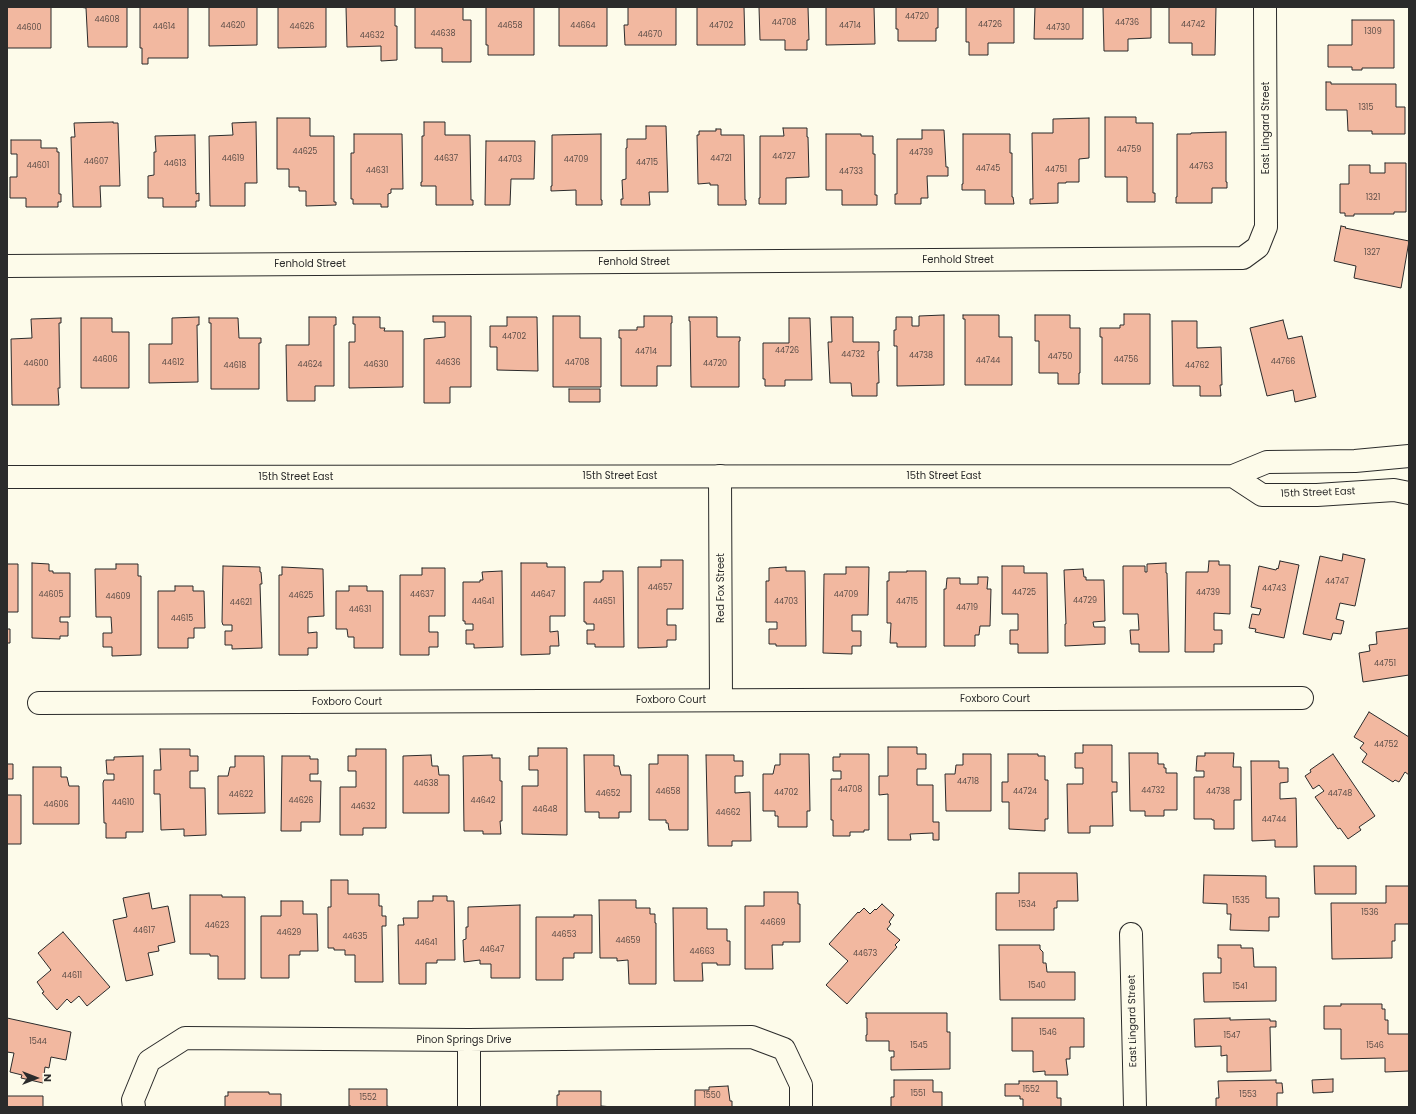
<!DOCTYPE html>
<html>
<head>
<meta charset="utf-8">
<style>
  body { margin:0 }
  #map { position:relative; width:1416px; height:1114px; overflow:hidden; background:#fdfbea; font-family:Poppins,sans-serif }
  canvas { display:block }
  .frame { position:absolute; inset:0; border:8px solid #2b2b2b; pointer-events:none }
  .north { position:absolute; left:16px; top:1058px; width:40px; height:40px; -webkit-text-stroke:3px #fdfbea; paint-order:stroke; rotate:90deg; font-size:11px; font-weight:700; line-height:16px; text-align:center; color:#2b2b2b }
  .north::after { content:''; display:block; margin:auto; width:14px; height:18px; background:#2b2b2b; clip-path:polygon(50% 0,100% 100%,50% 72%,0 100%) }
</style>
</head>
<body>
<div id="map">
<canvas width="1416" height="1114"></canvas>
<div class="frame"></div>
<div class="north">N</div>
</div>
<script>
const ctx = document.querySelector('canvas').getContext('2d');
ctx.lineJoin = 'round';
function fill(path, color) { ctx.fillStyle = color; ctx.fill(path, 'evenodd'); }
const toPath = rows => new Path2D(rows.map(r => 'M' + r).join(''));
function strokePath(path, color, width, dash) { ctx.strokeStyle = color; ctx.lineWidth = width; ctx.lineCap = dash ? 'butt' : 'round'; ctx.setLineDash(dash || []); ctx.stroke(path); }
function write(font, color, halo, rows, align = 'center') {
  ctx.font = font + ' Poppins,sans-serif'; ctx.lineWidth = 3; ctx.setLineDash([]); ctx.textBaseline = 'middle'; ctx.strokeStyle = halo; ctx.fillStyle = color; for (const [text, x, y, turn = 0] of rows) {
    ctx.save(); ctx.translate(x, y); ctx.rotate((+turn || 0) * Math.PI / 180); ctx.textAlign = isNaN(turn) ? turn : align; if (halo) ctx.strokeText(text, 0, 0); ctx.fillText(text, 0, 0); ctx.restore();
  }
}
const building = toPath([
  [7,7,51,7,51,48,7,48,7,7],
  [79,7,127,7,127,47,88,47,86,8,79,7],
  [140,7,188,7,188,58,148,58,148,64,142,64,142,48,140,48,140,7],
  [209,7,257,7,257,45,209,46,209,7],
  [278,7,326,7,326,47,278,48,278,7],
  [346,7,395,7,395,26,397,26,397,60,381,61,381,46,347,47,346,7],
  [415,7,463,7,463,20,471,20,471,62,442,62,442,48,415,48,415,7],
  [486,7,534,7,534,55,488,55,488,45,486,45,486,7],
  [559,7,607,7,607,46,559,46,559,7],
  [628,7,676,7,676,45,625,45,624,25,628,25,628,7],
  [697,7,744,7,745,45,697,45,697,7],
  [759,7,808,7,809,40,807,40,807,50,785,50,785,40,760,40,759,7],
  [826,7,874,7,875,44,826,45,826,7],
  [896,7,938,7,938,28,936,28,936,41,898,41,898,29,896,29,896,7],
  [966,7,1014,7,1014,43,988,43,988,55,969,55,969,42,966,42,966,7],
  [1035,7,1083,7,1083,39,1034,39,1035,7],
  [1103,7,1151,7,1151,38,1128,39,1128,51,1104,51,1103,7],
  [1169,7,1216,7,1215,55,1192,55,1192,43,1169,43,1169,7],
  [1352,20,1394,20,1394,68,1362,68,1362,70,1352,70,1352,67,1328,67,1328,45,1352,45,1352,20],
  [1326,82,1331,82,1331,84,1396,84,1396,107,1405,107,1405,134,1372,134,1372,131,1348,131,1347,110,1326,110,1326,82],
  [1105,117,1136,117,1136,123,1153,123,1153,193,1155,193,1155,202,1127,202,1127,177,1105,177,1105,117],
  [277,118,310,118,310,136,334,136,334,202,336,202,336,205,306,206,306,191,299,191,299,187,289,187,289,169,277,169,277,118],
  [1089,118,1089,158,1079,159,1079,182,1066,182,1066,183,1058,183,1058,203,1030,204,1030,199,1033,199,1032,133,1053,133,1053,119,1089,118],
  [113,122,113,123,118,123,120,186,100,186,101,207,73,207,71,137,75,137,74,123,113,122],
  [256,122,257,183,245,183,245,206,210,206,209,136,233,135,232,123,256,122],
  [424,122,445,122,445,135,470,135,471,200,473,200,473,205,436,205,436,186,421,186,421,182,422,182,422,136,424,136,424,122],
  [646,126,666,126,668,192,649,192,650,205,621,205,621,199,623,199,622,180,626,179,626,148,627,148,627,139,646,139,646,126],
  [783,128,807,128,807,137,808,137,809,177,786,178,786,204,759,204,759,198,760,198,760,136,784,136,783,128],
  [716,129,721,129,721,135,744,135,745,200,746,200,746,205,718,205,718,185,710,185,710,183,698,184,697,135,699,135,699,131,716,131,716,129],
  [922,130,944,130,946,167,948,167,948,176,927,176,928,198,921,198,921,204,895,204,895,194,897,194,897,139,922,139,922,130],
  [1226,132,1226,182,1227,182,1227,188,1212,188,1212,203,1176,203,1176,197,1177,197,1177,134,1191,134,1191,133,1226,132],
  [354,134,402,134,403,189,391,189,391,193,388,194,388,207,381,207,381,204,353,204,353,199,351,199,351,153,354,153,354,134],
  [601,134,601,200,602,200,602,205,576,205,576,190,551,191,551,186,552,186,552,135,601,134],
  [826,134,861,134,861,136,873,136,873,154,875,154,875,195,877,195,877,205,842,205,842,190,826,190,826,134],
  [963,134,1010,134,1010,153,1012,153,1012,197,1013,197,1014,204,985,204,985,190,962,190,962,184,963,184,963,134],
  [195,135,196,194,199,193,199,201,196,201,196,207,163,207,163,198,148,198,148,176,154,175,154,152,156,152,155,136,195,135],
  [11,140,41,140,41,148,57,148,57,152,59,152,59,194,61,194,61,202,58,202,58,207,26,207,26,198,10,198,10,177,17,177,17,154,11,154,11,140],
  [486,141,535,141,534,179,511,179,510,205,485,205,486,141],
  [1385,163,1406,163,1406,212,1394,212,1394,214,1354,214,1354,216,1345,216,1345,213,1340,213,1340,184,1349,184,1349,165,1370,165,1370,173,1385,173,1385,163],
  [1341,226,1346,227,1345,228,1409,241,1401,288,1354,278,1356,266,1334,261,1341,226],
  [1124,314,1150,314,1150,384,1102,384,1102,337,1100,337,1100,328,1120,328,1120,325,1124,325,1124,314],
  [944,315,944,385,897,386,897,346,894,346,894,330,896,330,896,317,912,317,912,326,919,326,919,316,944,315],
  [963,315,999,315,999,337,1012,337,1012,385,965,385,965,319,963,319,963,315],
  [1035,315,1070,315,1070,328,1080,328,1080,373,1079,373,1079,384,1058,384,1058,373,1039,373,1039,341,1035,341,1035,315],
  [433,316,471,316,471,387,450,387,450,403,424,403,424,339,445,337,445,322,433,322,433,316],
  [553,316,580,316,580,338,601,338,601,387,553,387,553,316],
  [644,316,672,316,672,323,671,323,671,366,657,366,657,386,621,386,621,338,619,338,619,330,637,330,637,327,644,327,644,316],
  [199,317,199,325,197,325,198,382,149,383,149,344,172,344,172,318,199,317],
  [309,317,336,317,336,325,334,325,334,386,315,386,315,401,287,401,286,345,309,345,309,317],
  [353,317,380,317,380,328,385,328,384,331,403,331,403,387,349,388,349,342,355,342,355,324,353,324,353,317],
  [507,317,537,317,538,371,497,370,497,347,490,347,490,326,507,326,507,317],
  [689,317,717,317,717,337,740,337,740,341,739,341,739,387,691,387,690,321,689,321,689,317],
  [831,317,853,317,853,342,879,342,879,351,878,351,879,383,877,383,877,396,852,396,851,383,830,383,828,342,832,342,831,317],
  [61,318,61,323,59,323,60,388,58,388,59,405,12,405,11,339,32,338,31,319,61,318],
  [81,318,112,318,112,332,129,332,129,388,81,388,81,318],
  [209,318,238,318,239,338,261,338,261,343,259,343,259,389,211,389,211,323,209,323,209,318],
  [789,318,810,318,812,380,785,380,785,386,765,386,765,379,763,379,763,343,789,343,789,318],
  [1283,320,1288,339,1302,336,1316,397,1295,402,1293,390,1267,396,1250,328,1283,320],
  [1172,321,1197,321,1197,348,1221,347,1222,385,1220,385,1221,396,1200,396,1200,386,1173,386,1172,321],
  [569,389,600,389,600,402,569,402,569,389],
  [1343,554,1365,559,1355,606,1340,603,1336,619,1344,621,1341,634,1333,633,1331,640,1303,634,1320,556,1342,561,1343,554],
  [661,560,683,560,683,609,667,609,667,625,676,625,676,640,667,640,667,647,638,648,638,567,661,567,661,560],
  [1209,561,1219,561,1219,565,1230,565,1230,614,1214,613,1214,630,1222,630,1222,644,1214,644,1214,652,1185,652,1186,572,1208,572,1209,561],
  [1280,561,1299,565,1284,638,1255,632,1256,629,1249,628,1252,614,1259,615,1261,609,1251,607,1259,566,1276,570,1277,568,1278,569,1280,561],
  [32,563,49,564,49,571,53,571,53,573,70,573,70,617,60,617,60,622,68,622,68,636,60,636,60,639,32,638,32,563],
  [521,563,547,563,547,567,565,567,565,616,550,616,550,632,558,631,559,646,550,646,550,654,521,655,521,563],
  [1166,563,1166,573,1167,573,1169,652,1139,652,1139,644,1131,644,1130,630,1139,630,1138,614,1123,614,1123,566,1145,566,1145,572,1147,572,1147,564,1166,563],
  [7,564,18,564,18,612,7,612,7,564],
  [116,564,138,564,138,576,141,576,141,655,112,656,112,647,103,647,103,633,112,633,111,617,96,617,95,569,116,569,116,564],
  [223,566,260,567,260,572,261,572,262,584,260,584,262,648,232,649,232,645,225,645,225,631,232,631,232,625,223,625,222,622,223,566],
  [1002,566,1024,566,1024,573,1047,573,1048,653,1018,653,1018,644,1010,644,1010,630,1018,630,1018,614,1002,614,1002,566],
  [282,567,323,569,324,616,308,617,308,633,317,632,317,648,308,648,308,655,279,655,279,575,282,575,282,567],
  [786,567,786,571,805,571,806,646,776,646,776,644,769,644,769,629,777,629,777,622,766,622,766,581,769,581,769,568,786,567],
  [846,567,869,567,868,615,852,615,852,631,861,631,861,646,852,646,852,654,823,653,824,574,846,574,846,567],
  [422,568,445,568,445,616,429,616,429,632,438,632,438,647,429,647,429,655,400,655,400,575,422,575,422,568],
  [1083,569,1084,577,1086,577,1086,580,1104,580,1105,621,1093,622,1094,627,1105,627,1105,644,1065,646,1065,624,1066,624,1064,570,1083,569],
  [502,571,503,647,474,648,474,644,466,644,466,630,473,630,473,624,465,624,465,621,463,621,463,582,480,582,480,580,483,580,482,572,502,571],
  [603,571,623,571,624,647,595,647,595,644,587,644,587,630,594,630,594,624,586,624,586,622,584,622,584,582,601,582,601,580,603,580,603,571],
  [907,571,926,571,926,647,897,647,897,643,890,643,891,623,887,623,887,581,889,581,889,572,907,572,907,571],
  [978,577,988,577,987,589,991,589,990,626,980,626,979,635,975,635,975,646,944,646,944,589,946,589,947,578,960,578,960,584,978,584,978,577],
  [175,586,193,586,193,591,204,591,205,628,194,628,194,638,188,638,188,648,158,648,158,591,175,591,175,586],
  [349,586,367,586,367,591,383,591,383,648,354,648,354,637,348,637,347,629,336,629,336,591,349,591,349,586],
  [1409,628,1409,675,1363,682,1359,653,1370,651,1369,645,1377,644,1376,632,1409,628],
  [7,629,10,629,10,643,7,643,7,629],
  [1369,712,1409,737,1409,775,1405,772,1399,782,1395,780,1393,782,1362,762,1367,754,1360,748,1364,743,1354,737,1369,712],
  [1083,745,1112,745,1112,782,1117,782,1117,792,1112,792,1113,826,1090,826,1090,833,1068,833,1067,784,1083,784,1083,768,1075,768,1075,753,1083,753,1083,745],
  [888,747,917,747,917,754,926,754,926,769,917,769,917,785,933,785,933,822,939,822,939,840,933,840,933,833,910,834,911,840,888,840,888,794,879,795,879,776,888,776,888,747],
  [538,748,567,748,567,835,522,834,522,786,538,786,538,770,529,770,529,756,538,756,538,748],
  [160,749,190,749,190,756,198,756,198,771,190,771,190,788,205,788,206,835,184,836,184,829,161,830,160,794,154,794,154,770,161,770,160,749],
  [356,749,386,749,386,828,363,828,363,835,340,835,340,787,356,787,356,771,348,771,348,756,356,756,356,749],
  [1129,753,1158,753,1158,764,1164,764,1164,768,1166,768,1166,773,1177,773,1177,810,1164,810,1164,816,1145,816,1145,811,1130,811,1129,753],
  [1205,753,1234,753,1233,767,1241,767,1241,800,1234,800,1234,829,1214,829,1214,820,1212,820,1212,819,1194,819,1194,777,1204,777,1204,771,1196,771,1197,756,1205,756,1205,753],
  [780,754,809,754,810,811,807,811,807,827,778,827,778,816,775,816,775,811,763,811,763,774,773,774,775,765,780,765,780,754],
  [840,754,869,754,869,830,864,830,864,832,850,832,850,836,833,836,833,820,831,820,831,779,841,779,841,771,833,771,833,757,840,757,840,754],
  [963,754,991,754,991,811,946,811,945,774,955,774,956,765,963,765,963,754],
  [1008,754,1038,754,1038,756,1045,756,1045,780,1048,780,1048,819,1045,819,1045,831,1009,829,1009,802,1002,802,1002,782,1008,782,1008,754],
  [1333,754,1375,816,1359,827,1361,830,1348,839,1340,828,1338,829,1315,797,1324,791,1319,785,1313,789,1305,776,1311,772,1310,770,1333,754],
  [431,755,432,766,438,766,439,775,449,775,449,813,403,813,403,756,431,755],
  [492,755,492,758,500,758,500,781,502,781,502,821,500,821,501,834,483,834,483,831,464,831,463,756,492,755],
  [584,755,614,755,614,766,619,766,621,775,631,775,631,812,619,812,619,818,599,818,599,812,585,812,584,755],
  [658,755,688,755,688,830,669,830,668,823,666,823,666,820,649,820,649,764,658,764,658,755],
  [706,755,734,755,734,761,743,761,743,776,735,776,735,793,750,792,751,841,732,841,732,846,708,846,706,755],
  [143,756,143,832,126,832,126,838,106,838,106,823,104,823,103,783,104,780,114,780,114,774,107,774,106,760,114,760,114,757,143,756],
  [235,756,264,756,265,813,218,814,218,776,228,776,230,767,235,767,235,756],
  [282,756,310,756,310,759,318,759,318,774,310,774,310,781,321,781,320,822,301,822,301,831,281,831,282,756],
  [1251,761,1279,761,1279,768,1288,768,1288,782,1280,783,1280,799,1296,798,1297,847,1275,847,1275,840,1252,841,1251,761],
  [7,764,13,764,13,779,7,779,7,764],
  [33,767,61,767,61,777,67,777,69,786,79,786,79,824,33,824,33,767],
  [7,795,21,795,21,844,7,844,7,795],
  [1314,866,1356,866,1356,894,1315,894,1314,866],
  [1019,873,1077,873,1078,901,1057,901,1057,908,1054,908,1054,930,996,930,996,893,1019,893,1019,873],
  [1204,875,1266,876,1266,898,1279,898,1279,917,1269,917,1269,931,1230,930,1231,914,1227,914,1227,904,1203,903,1204,875],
  [331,880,348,880,348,894,379,894,379,906,382,906,382,916,386,916,386,926,382,926,383,982,355,982,355,955,345,955,345,950,334,950,334,948,328,948,328,907,331,907,331,880],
  [1386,886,1409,886,1409,924,1395,924,1395,941,1392,941,1392,958,1332,959,1331,903,1386,903,1386,886],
  [764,892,798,892,798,904,800,904,800,942,783,942,783,945,772,945,773,969,745,969,745,906,764,906,764,892],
  [149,893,152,909,168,906,175,942,158,946,159,951,148,953,153,975,126,981,113,920,127,917,123,898,149,893],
  [190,895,222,895,222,897,245,897,245,979,218,979,218,956,210,956,210,954,190,954,190,895],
  [433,896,447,896,447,901,454,901,455,960,437,960,437,963,426,963,426,984,399,984,398,925,404,925,403,918,418,918,418,901,433,901,433,896],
  [599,900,636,900,636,908,650,908,650,914,655,914,655,923,656,923,656,984,629,984,628,960,617,961,617,958,600,958,599,900],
  [281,901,303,901,303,914,317,914,318,951,300,951,300,955,289,955,289,978,261,978,261,916,281,916,281,901],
  [882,904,894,915,889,922,891,924,887,929,900,940,895,945,897,947,847,1004,826,985,848,961,829,944,858,912,859,913,864,908,870,914,875,909,876,910,882,904],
  [520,905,520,978,491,978,491,964,480,964,480,960,464,962,463,940,466,939,466,927,468,927,468,907,520,905],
  [673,908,707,908,707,929,727,929,727,941,730,941,730,965,717,965,717,963,702,963,703,981,674,981,673,908],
  [574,915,592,915,592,953,574,953,574,958,563,958,563,980,536,980,536,917,574,917,574,915],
  [63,932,110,987,87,1006,79,996,71,1003,67,999,57,1010,42,993,44,992,37,982,51,970,38,953,63,932],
  [999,945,1040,945,1040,949,1043,952,1043,963,1046,963,1047,972,1075,972,1075,1000,1000,1000,999,945],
  [1218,945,1241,945,1241,948,1253,948,1254,967,1276,967,1276,1001,1204,1002,1203,973,1221,973,1221,958,1218,958,1218,945],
  [1341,1004,1382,1004,1382,1009,1385,1009,1385,1020,1388,1020,1388,1034,1409,1034,1409,1071,1385,1072,1385,1058,1341,1059,1341,1029,1324,1029,1324,1006,1341,1006,1341,1004],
  [866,1013,947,1013,947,1032,950,1032,950,1069,891,1070,891,1057,894,1057,894,1051,889,1051,889,1041,866,1041,866,1035,867,1035,867,1018,866,1018,866,1013],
  [7,1018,71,1032,66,1060,51,1057,49,1068,45,1067,43,1083,21,1078,22,1075,10,1072,14,1053,7,1052,7,1018],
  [1012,1018,1084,1018,1084,1047,1070,1047,1070,1059,1066,1059,1068,1075,1045,1075,1045,1071,1033,1072,1033,1051,1012,1051,1012,1018],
  [1230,1018,1230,1020,1270,1019,1270,1021,1276,1021,1276,1027,1270,1027,1271,1071,1227,1072,1227,1055,1221,1056,1221,1046,1195,1047,1194,1019,1230,1018],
  [1333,1079,1333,1092,1313,1093,1312,1080,1333,1079],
  [894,1080,933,1080,933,1092,942,1092,942,1107,891,1107,891,1097,894,1097,894,1080],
  [1276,1080,1276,1083,1282,1083,1283,1093,1277,1093,1277,1107,1216,1107,1216,1098,1219,1098,1218,1081,1276,1080],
  [1019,1081,1057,1081,1057,1098,1061,1098,1061,1107,1023,1107,1023,1099,1020,1099,1020,1096,1005,1096,1005,1084,1019,1084,1019,1081],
  [728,1086,730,1101,732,1101,732,1107,695,1107,695,1090,709,1090,709,1087,728,1086],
  [349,1089,387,1089,387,1106,391,1107,351,1107,351,1106,349,1106,349,1089],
  [559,1091,601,1091,601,1106,613,1107,557,1107,557,1095,559,1095,559,1091],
  [228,1092,269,1092,269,1094,281,1094,281,1107,225,1107,225,1096,228,1096,228,1092],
  [7,1096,43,1096,43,1107,7,1107,7,1096]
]);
fill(building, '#f2b8a0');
strokePath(building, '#2b2b2b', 1);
const street = toPath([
  [7,266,1243,258,1258,247,1266,227,1265,7],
  [720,476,721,700],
  [39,703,1302,698],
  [1131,934,1135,1107],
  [469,1040,469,1107],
  [134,1107,133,1100,149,1061,185,1038,469,1040,752,1037,784,1049,801,1085,801,1107]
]);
const secondary = toPath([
  [1233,476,1262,495,1317,495,1394,490,1409,493],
  [7,477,1233,476,1267,462,1355,461,1409,456]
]);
strokePath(street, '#2b2b2b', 24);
strokePath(secondary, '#2b2b2b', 24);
strokePath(street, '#fdfbea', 22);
strokePath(secondary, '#fdfbea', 22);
write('8px', '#5d4e48', null, [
  ["44720",917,17],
  ["44608",107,20],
  ["44708",784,23],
  ["44736",1127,23],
  ["44726",990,25],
  ["44742",1193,25],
  ["44620",233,26],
  ["44658",510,26],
  ["44664",583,26],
  ["44702",721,26],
  ["44714",850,26],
  ["44614",164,27],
  ["44626",302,27],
  ["44600",29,28],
  ["44730",1058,28],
  ["1309",1373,32],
  ["44638",443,34],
  ["44670",650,35],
  ["44632",372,36],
  ["1315",1366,108],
  ["44759",1129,150],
  ["44625",305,152],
  ["44739",921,153],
  ["44727",784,157],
  ["44619",233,159],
  ["44637",446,159],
  ["44721",721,159],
  ["44703",510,160],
  ["44709",576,160],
  ["44607",96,162],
  ["44715",647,163],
  ["44613",175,164],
  ["44601",38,166],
  ["44763",1201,167],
  ["44745",988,169],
  ["44751",1056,170],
  ["44631",377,171],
  ["44733",851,172],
  ["1321",1373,198],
  ["1327",1372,253],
  ["44702",514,337],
  ["44726",787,351],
  ["44714",646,352],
  ["44732",853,355],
  ["44738",921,356],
  ["44750",1060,357],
  ["44606",105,360],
  ["44756",1126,360],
  ["44744",988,361],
  ["44766",1283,362],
  ["44612",173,363],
  ["44636",448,363],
  ["44708",577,363],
  ["44600",36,364],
  ["44720",715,364],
  ["44624",310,365],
  ["44630",376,365],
  ["44618",235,366],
  ["44762",1197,366],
  ["44747",1337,582],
  ["44657",660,588],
  ["44743",1274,589],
  ["44725",1024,593],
  ["44739",1208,593],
  ["44605",51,595],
  ["44637",422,595],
  ["44647",543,595],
  ["44709",846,595],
  ["44625",301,596],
  ["44609",118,597],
  ["44729",1085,601],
  ["44641",483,602],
  ["44651",604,602],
  ["44703",786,602],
  ["44715",907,602],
  ["44621",241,603],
  ["44719",967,608],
  ["44631",360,610],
  ["44615",182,619],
  ["44751",1385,664],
  ["44752",1386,745],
  ["44718",968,782],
  ["44638",426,784],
  ["44708",850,790],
  ["44732",1153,791],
  ["44658",668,792],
  ["44724",1025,792],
  ["44738",1218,792],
  ["44702",786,793],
  ["44652",608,794],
  ["44748",1340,794],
  ["44622",241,795],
  ["44626",301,801],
  ["44642",483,801],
  ["44610",123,803],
  ["44606",56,805],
  ["44632",363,807],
  ["44648",545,810],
  ["44662",728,813],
  ["44744",1274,820],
  ["1535",1241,901],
  ["1534",1027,905],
  ["1536",1370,913],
  ["44669",773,923],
  ["44623",217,926],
  ["44617",144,931],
  ["44629",289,933],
  ["44653",564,935],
  ["44635",355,937],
  ["44659",628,941],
  ["44641",426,943],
  ["44647",492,950],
  ["44663",702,952],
  ["44673",865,954],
  ["44611",72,976],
  ["1540",1037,986],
  ["1541",1240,987],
  ["1546",1048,1033],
  ["1547",1232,1036],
  ["1544",38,1042],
  ["1545",919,1046],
  ["1546",1375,1046],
  ["1552",1031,1090],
  ["1551",918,1094],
  ["1553",1248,1095],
  ["1550",712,1096],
  ["1552",368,1098]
]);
write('10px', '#2b2b2b', '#fdfbea', [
  ["East Lingard Street",1266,128,-90],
  ["Fenhold Street",958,260],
  ["Fenhold Street",634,262],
  ["Fenhold Street",310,264],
  ["15th Street East",620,476],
  ["15th Street East",944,476],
  ["15th Street East",296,477],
  ["15th Street East",1318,493,-2],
  ["Red Fox Street",721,588,-90],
  ["Foxboro Court",995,699],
  ["Foxboro Court",671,700],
  ["Foxboro Court",347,702],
  ["East Lingard Street",1133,1021,-91],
  ["Pinon Springs Drive",464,1040]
]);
</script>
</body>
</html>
